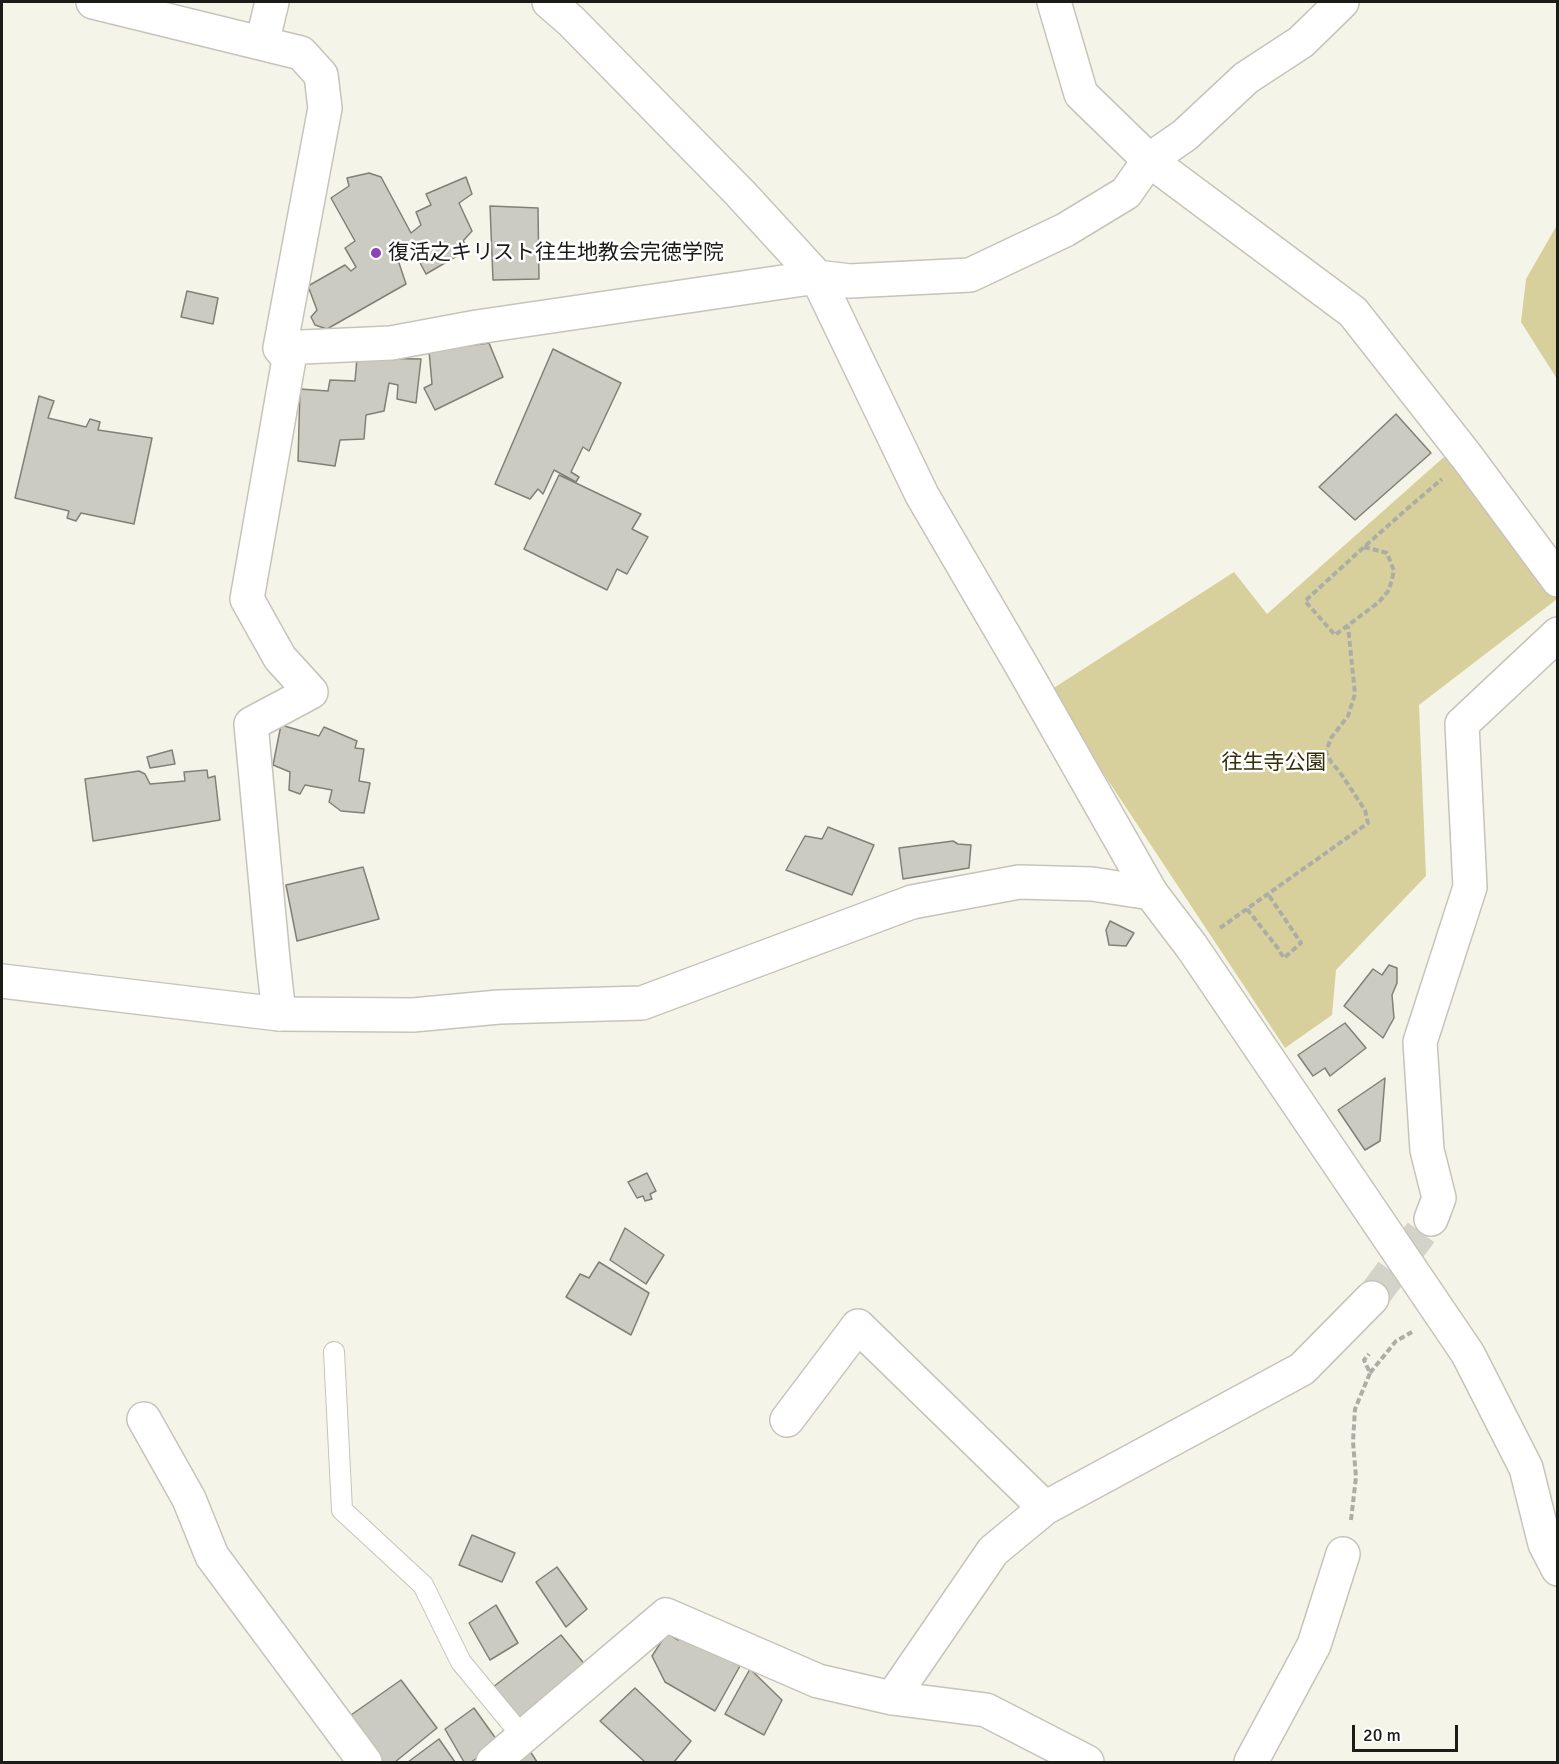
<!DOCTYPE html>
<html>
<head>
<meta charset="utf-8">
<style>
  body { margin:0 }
  #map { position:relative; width:1559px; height:1764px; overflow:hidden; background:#f5f4e9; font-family:Signika,sans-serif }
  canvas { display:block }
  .frame { position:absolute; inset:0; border:3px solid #1b1b17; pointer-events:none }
  .scale { position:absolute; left:1352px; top:1725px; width:106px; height:27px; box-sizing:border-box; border:3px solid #1b1b17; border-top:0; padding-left:8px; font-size:18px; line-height:21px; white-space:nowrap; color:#1b1b17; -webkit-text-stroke:4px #fff; paint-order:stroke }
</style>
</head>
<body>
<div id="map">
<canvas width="1559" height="1764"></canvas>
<div class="frame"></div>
<div class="scale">20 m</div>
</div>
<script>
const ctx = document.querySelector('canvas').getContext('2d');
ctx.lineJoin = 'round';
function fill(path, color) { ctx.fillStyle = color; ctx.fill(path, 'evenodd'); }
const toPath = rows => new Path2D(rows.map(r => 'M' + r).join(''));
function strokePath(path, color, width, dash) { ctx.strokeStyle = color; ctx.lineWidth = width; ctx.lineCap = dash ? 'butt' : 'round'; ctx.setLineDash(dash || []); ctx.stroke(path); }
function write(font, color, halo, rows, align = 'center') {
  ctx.font = font + ' Signika,"Noto Sans JP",sans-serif'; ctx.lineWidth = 5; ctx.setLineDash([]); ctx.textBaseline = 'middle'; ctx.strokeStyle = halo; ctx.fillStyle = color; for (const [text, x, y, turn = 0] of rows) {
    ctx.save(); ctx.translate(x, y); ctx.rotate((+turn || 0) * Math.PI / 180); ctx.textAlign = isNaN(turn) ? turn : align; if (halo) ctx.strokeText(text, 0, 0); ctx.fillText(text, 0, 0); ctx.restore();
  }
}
fill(toPath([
  [1557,225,1558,379,1557,379,1521,322,1526,279],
  [1444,457,1557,583,1557,599,1419,705,1426,876,1336,970,1332,1015,1285,1048,1049,691,1234,572,1267,614]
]), '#d8d09c');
const building = toPath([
  [369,173,381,177,411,233,421,225,416,212,431,205,426,194,466,177,472,194,459,203,472,231,463,241,469,249,426,274,412,248,397,257,406,284,327,329,315,325,311,317,317,310,308,286,345,265,351,271,356,267,345,248,355,241,331,198,349,186,347,178,369,173],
  [490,206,538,208,539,279,493,280,490,206],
  [187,291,218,298,213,324,181,317,187,291],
  [489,343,503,377,435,410,424,388,432,384,429,351,489,343],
  [553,349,621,383,589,451,583,447,571,472,579,477,576,482,554,470,543,494,538,489,530,499,495,484,553,349],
  [357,358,421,359,416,403,397,399,398,385,389,383,384,411,366,415,364,439,340,440,335,466,298,461,300,389,328,391,330,380,355,381,357,358],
  [39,396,54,401,48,418,86,427,90,419,100,422,98,430,152,438,134,524,81,513,76,521,67,518,69,511,15,498,39,396],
  [1396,414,1431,453,1355,520,1319,487,1396,414],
  [559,475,641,514,632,529,648,537,627,574,617,569,607,590,524,549,559,475],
  [281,725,319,736,324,727,357,741,355,748,364,749,359,781,370,783,364,813,341,811,329,802,332,790,305,785,300,794,289,790,290,772,273,765,281,725],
  [172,750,175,764,150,768,147,757,172,750],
  [207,770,208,778,215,776,220,820,93,841,85,779,139,771,145,774,150,784,185,781,184,772,207,770],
  [828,827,874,845,852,895,786,870,805,836,822,839,828,827],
  [953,841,958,844,971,845,969,868,903,879,899,848,953,841],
  [363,867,379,919,297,941,286,885,363,867],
  [1110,921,1134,933,1126,946,1109,945,1106,930,1110,921],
  [1389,965,1397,968,1397,983,1392,995,1394,1018,1383,1038,1344,1006,1373,969,1382,975,1389,965],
  [1345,1023,1366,1048,1330,1076,1325,1068,1313,1076,1298,1055,1345,1023],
  [1385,1078,1380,1141,1365,1150,1338,1110,1385,1078],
  [647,1173,656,1191,650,1194,652,1199,645,1201,643,1196,637,1198,628,1182,647,1173],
  [625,1228,664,1255,646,1284,610,1260,625,1228],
  [599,1262,649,1293,631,1335,566,1297,580,1274,589,1278,599,1262],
  [472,1535,515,1553,502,1582,459,1565,472,1535],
  [557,1567,587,1609,566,1627,536,1582,557,1567],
  [496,1605,518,1643,490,1660,469,1623,496,1605],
  [684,1632,740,1666,715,1711,665,1682,652,1656,667,1633,678,1640,684,1632],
  [561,1635,590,1671,522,1726,493,1687,561,1635],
  [750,1669,782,1700,764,1735,725,1714,750,1669],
  [401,1680,437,1728,395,1762,383,1762,351,1715,401,1680],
  [635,1688,691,1741,674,1762,645,1762,600,1721,635,1688],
  [474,1708,499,1743,471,1762,464,1762,445,1729,474,1708],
  [439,1739,455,1762,408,1762,439,1739],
  [530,1751,537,1762,514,1762,530,1751]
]);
fill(building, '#cccbc1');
strokePath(building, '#818077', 1.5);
strokePath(toPath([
  [1372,1298,1431,1219]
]), '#d4d3ca', 33, [33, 16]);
const service = toPath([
  [334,1352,342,1510,423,1585,461,1662,523,1737]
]);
const minor = toPath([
  [93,2,301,53,321,75,325,108,280,348,289,359,247,599,280,658,311,692,251,724,273,960,279,1014],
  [549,2,571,21,740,193,817,277,922,495,1023,668,1151,893],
  [1054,2,1081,94,1149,160,1353,312,1467,457,1558,580],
  [262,43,272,2],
  [280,348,391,343,477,327,817,277,850,281,970,275,1065,230,1126,193,1149,160,1185,135,1246,78,1301,42,1342,2],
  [1431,1219,1439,1198,1427,1150,1420,1042,1470,887,1462,724,1558,634],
  [144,1419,189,1499,212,1556,365,1762],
  [787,1420,858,1326,1045,1508],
  [892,1698,993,1551,1045,1508,1302,1369,1372,1298],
  [493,1762,666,1615,818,1681,892,1698,986,1710,1087,1762],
  [1251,1762,1314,1645,1343,1554]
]);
const tertiary = toPath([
  [2,981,279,1014,413,1015,499,1007,642,1003,912,902,1019,882,1092,884,1151,893,1192,947,1468,1354,1526,1468,1545,1544,1558,1569]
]);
strokePath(service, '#c6c4ba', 22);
strokePath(minor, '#c6c4ba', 36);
strokePath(tertiary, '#c6c4ba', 36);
strokePath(toPath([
  [1364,547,1387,553,1394,571,1389,590,1379,602,1335,635,1305,601,1364,547,1408,508,1442,479],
  [1247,909,1277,947,1284,958,1301,943,1268,894],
  [1220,928,1368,823,1365,810,1339,771,1331,762,1326,752,1331,738,1348,716,1355,694,1348,626],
  [1370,1373,1396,1341,1412,1332],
  [1351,1520,1356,1477,1353,1442,1355,1409,1370,1373,1364,1360,1369,1354]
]), '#aeada5', 4, [6, 3]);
strokePath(service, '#fff', 20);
strokePath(minor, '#fff', 33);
strokePath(tertiary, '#fff', 33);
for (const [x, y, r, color] of [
  [376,253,6,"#8a44b7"]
]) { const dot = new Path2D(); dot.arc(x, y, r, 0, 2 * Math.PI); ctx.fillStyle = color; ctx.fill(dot); strokePath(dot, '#fff', 2); }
write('21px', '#1b1b17', '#fff', [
  ["復活之キリスト往生地教会完徳学院",388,253]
], 'left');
write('21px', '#342d06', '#fff', [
  ["往生寺公園",1274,763]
]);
</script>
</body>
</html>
